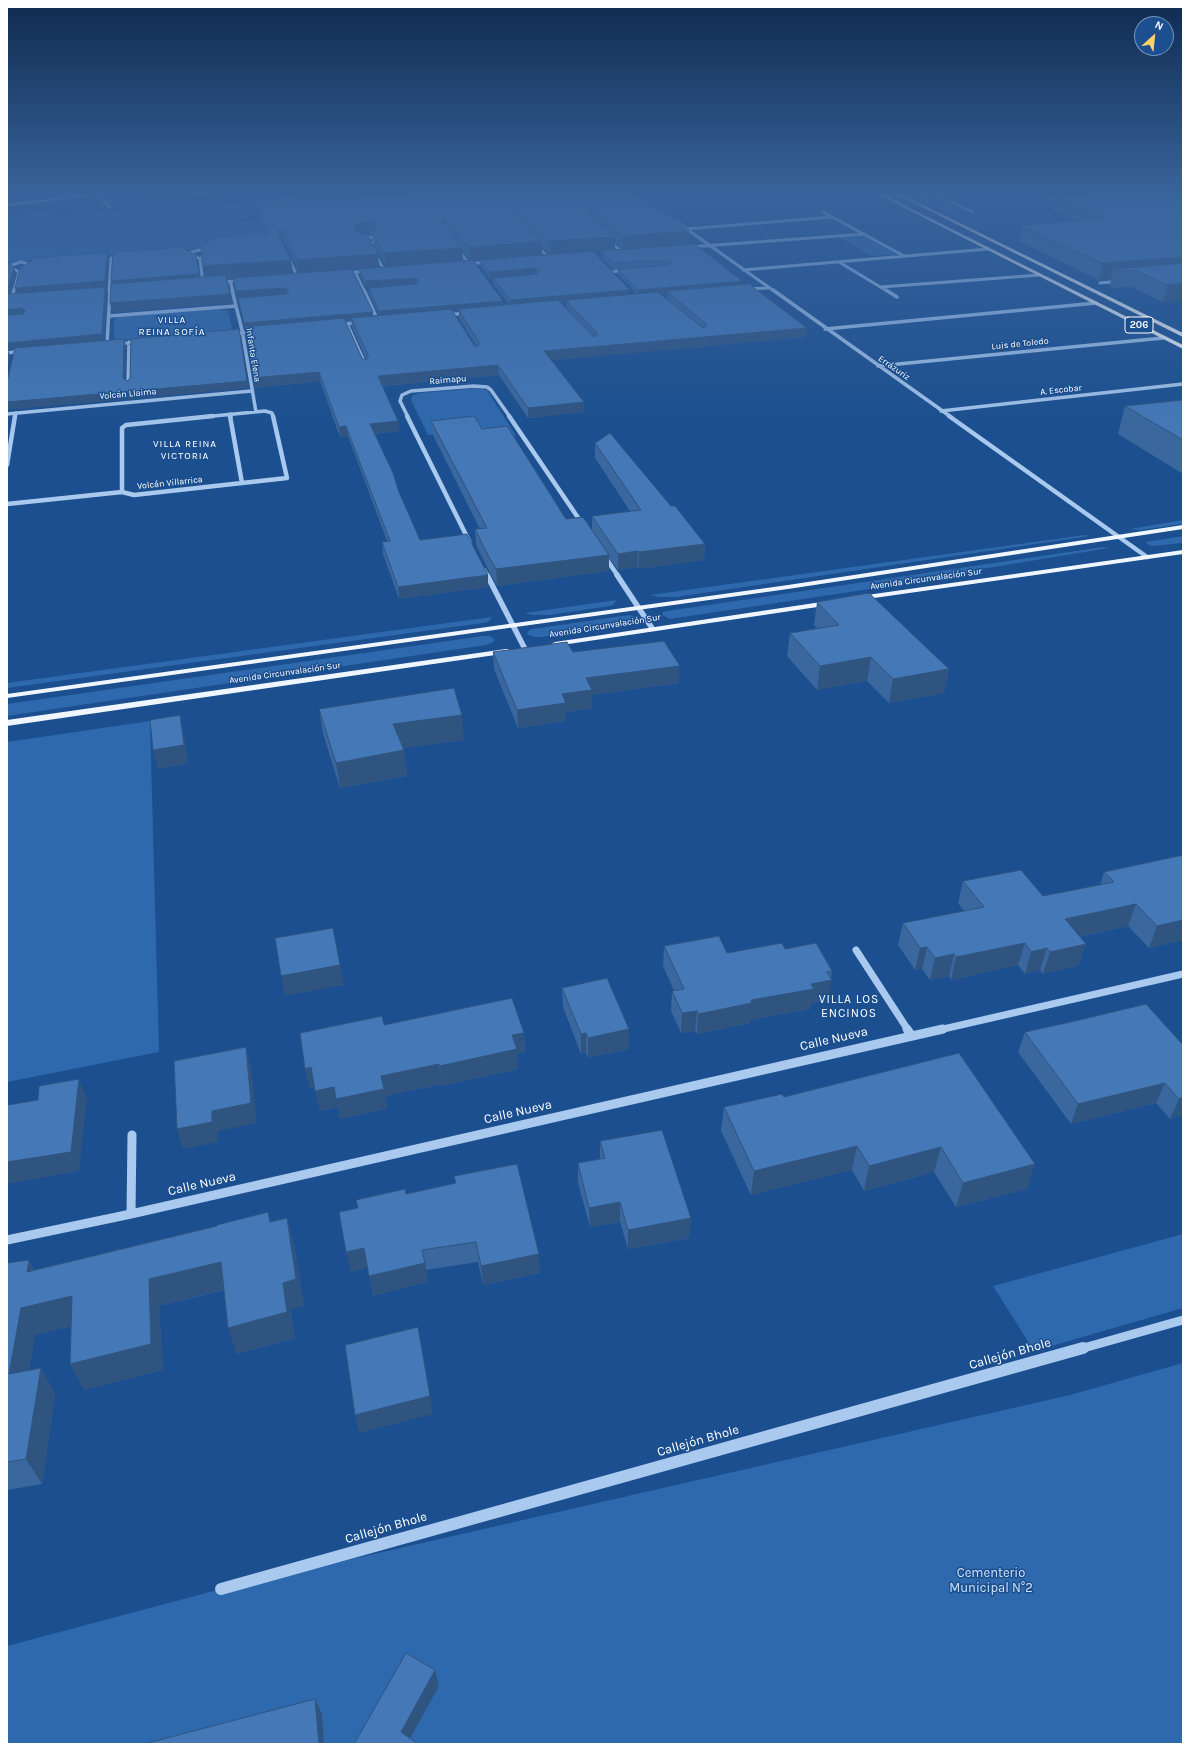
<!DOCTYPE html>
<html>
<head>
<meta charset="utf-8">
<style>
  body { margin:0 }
  #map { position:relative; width:1190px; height:1751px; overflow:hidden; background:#1b4f8f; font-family:Karla,sans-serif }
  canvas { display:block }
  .frame { position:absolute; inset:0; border:8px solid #fff; pointer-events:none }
  .north { position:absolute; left:1134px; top:16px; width:40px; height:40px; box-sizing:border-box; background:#1b4f8f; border:1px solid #7695bc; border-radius:50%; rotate:27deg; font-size:11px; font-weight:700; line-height:16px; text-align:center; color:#fff }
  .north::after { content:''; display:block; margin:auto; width:14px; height:18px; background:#ffd166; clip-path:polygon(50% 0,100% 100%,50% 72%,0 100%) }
</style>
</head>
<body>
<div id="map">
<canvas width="1190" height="1751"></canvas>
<div class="frame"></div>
<div class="north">N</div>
</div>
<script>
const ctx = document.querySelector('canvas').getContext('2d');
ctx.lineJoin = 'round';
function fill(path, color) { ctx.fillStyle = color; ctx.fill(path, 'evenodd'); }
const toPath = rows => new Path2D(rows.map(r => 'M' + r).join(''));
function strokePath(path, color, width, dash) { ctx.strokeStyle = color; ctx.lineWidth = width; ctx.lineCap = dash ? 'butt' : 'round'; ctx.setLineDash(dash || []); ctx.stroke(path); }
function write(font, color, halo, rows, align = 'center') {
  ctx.font = font + ' Karla,sans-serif'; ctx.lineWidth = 3; ctx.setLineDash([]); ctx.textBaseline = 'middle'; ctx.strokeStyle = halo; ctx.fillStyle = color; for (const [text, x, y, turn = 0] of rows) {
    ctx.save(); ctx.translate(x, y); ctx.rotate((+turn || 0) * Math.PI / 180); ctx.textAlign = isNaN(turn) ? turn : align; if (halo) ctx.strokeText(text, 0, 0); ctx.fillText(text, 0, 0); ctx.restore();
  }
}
fill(toPath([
  [147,191,264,191,159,202],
  [312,191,355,194,290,202,229,223,314,217,260,244,7,262,7,218,44,211,56,216,259,200],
  [933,196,967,214,952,215,918,197],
  [865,236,896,254,872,256,839,237],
  [219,309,228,311,232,328,226,331,120,340,114,338,114,320,120,316],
  [477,388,487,390,516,436,484,439,479,430,428,435,411,400,412,396,419,393],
  [1183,520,1183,524,1140,530,1130,529],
  [1085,535,1090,536,676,597,659,597,650,595],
  [1183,536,1183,543,1152,546,1147,544,1146,542],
  [1103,547,1109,548,970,571,964,575,676,618,670,619,662,615,663,612,667,611],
  [617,600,613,605,609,606,550,615,532,615,525,613],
  [629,615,637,617,638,621,541,637,535,637,527,634,529,630,533,629],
  [492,617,488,622,483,623,7,688,7,683],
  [483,636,490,636,495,640,493,642,486,645,7,716,7,704],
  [150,721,159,1052,7,1082,7,742],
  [1183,1234,1183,1308,1034,1351,993,1286],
  [1183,1363,1183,1744,7,1744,7,1646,221,1589,1070,1395]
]), '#2e69ad');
strokePath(toPath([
  [1034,191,1063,204],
  [87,193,89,195,100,195,110,208],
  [936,194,972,212],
  [885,197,976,191],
  [7,205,89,195],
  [823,212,904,256],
  [674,220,774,291],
  [686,229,832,217],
  [359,239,370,237,377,239,370,245,384,270],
  [608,240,623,253],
  [535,244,549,258],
  [689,247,865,234],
  [457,248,469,264],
  [199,250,210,252,200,259,189,253,199,250],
  [288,256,297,276],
  [200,259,203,283],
  [21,262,31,265,19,272,9,266,21,262],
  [839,262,887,291],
  [466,264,489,262],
  [743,270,988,249],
  [355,272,364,291],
  [610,272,627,270],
  [344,273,368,271],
  [230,281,233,291],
  [219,282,242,281],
  [1100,283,1120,281],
  [881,287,1040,275],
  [746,289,768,288],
  [14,291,19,272],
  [109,291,111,258]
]), '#a9c9ee', 3);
strokePath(toPath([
  [232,290,242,330,256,412],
  [364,290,378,321],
  [773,290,951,417],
  [886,290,897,297],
  [12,298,14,290],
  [445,315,468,313],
  [109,316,236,306],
  [347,324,366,366],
  [337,325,361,322],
  [825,329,1096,303],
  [230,334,255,332],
  [107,344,110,290],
  [116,344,140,342],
  [7,353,22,351],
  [878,366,1163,338],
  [128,385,129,342],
  [941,411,1183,384],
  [7,414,251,391],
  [230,414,231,417],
  [15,417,16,413],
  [203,417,265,411,272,413,273,417],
  [408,417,400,401,402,395,411,391,474,386,487,387,491,390,510,417]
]), '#a9c9ee', 3.5);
strokePath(toPath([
  [230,416,242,483],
  [407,416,470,543],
  [509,416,583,525],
  [949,416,1147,557],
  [7,465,15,416],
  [122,492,134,495,287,478,273,416],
  [122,492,122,428,126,425,213,416],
  [7,504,122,492],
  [605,557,618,576],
  [484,570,487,576]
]), '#a9c9ee', 4.5);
strokePath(toPath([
  [487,575,525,649],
  [617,575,652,628]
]), '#a9c9ee', 5.5);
strokePath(toPath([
  [856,950,908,1030],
  [939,1030,1183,974]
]), '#a9c9ee', 7);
strokePath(toPath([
  [907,1029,911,1035],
  [131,1214,132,1135],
  [7,1240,131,1214,943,1029],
  [1080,1349,1183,1320]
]), '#a9c9ee', 9);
strokePath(toPath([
  [221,1589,1083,1348]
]), '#a9c9ee', 12);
fill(toPath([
  [1183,525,1183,529,788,589,7,698,7,694,788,585,1183,525],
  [1183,550,1183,554,860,600,856,598,860,596,1183,550],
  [828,601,832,603,831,605,555,646,551,644,555,642,828,601],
  [506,649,509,649,509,653,7,726,7,720,506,649]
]), '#f0f6ff');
fill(toPath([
  [871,191,876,191,1183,345,1183,349,871,191],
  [890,191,895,191,1183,333,1183,337,890,191]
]), '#fff');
fill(toPath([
  [301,191,634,191,689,231,688,244,623,249,615,242,615,250,550,254,542,247,542,255,470,260,462,251,463,261,386,267,374,246,373,235,370,234,366,235,379,267,303,273,373,312,373,316,379,315,369,294,369,288,412,284,366,287,360,275,359,269,473,260,503,305,509,304,493,284,493,278,489,278,481,266,480,260,593,251,630,294,637,294,618,274,618,269,613,269,601,257,601,251,695,244,741,285,807,328,806,337,551,360,584,402,584,412,528,418,499,375,382,386,398,421,399,431,375,434,399,492,420,540,488,575,488,587,399,599,383,554,382,542,387,541,348,436,340,437,320,381,255,388,245,329,238,298,287,294,237,298,233,278,227,278,232,303,112,312,186,250,197,261,199,277,205,277,203,266,266,234,260,217,258,205,302,201],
  [283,242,286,244,299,273,293,274,291,260],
  [667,293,667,299,661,294],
  [560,302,566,302,567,308,573,316],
  [459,311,459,318,477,347,474,345,453,312],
  [351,320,352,327,366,359,365,360,362,358,345,321],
  [1183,192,1183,300,1163,302,1131,287,1115,288,1110,285,1111,279,1099,280,1019,241,1022,226,1077,221,1053,210,1056,195],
  [1183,400,1183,474,1118,434,1125,406],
  [431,421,482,429,566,519,592,530,592,516,630,511,595,458,595,443,671,506,705,544,704,560,638,569,637,567,618,570,609,558,609,571,497,586,489,571,476,545,475,529,480,529,433,435],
  [817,602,949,669,944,693,889,703,867,681,817,690,787,656,790,633,817,628,814,625],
  [493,652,573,652,679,683,592,695,592,708,566,712,566,721,518,728,494,669],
  [319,709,464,740,403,748,404,750,407,776,340,788,323,734],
  [1183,855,1183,940,1149,948,1128,926,1079,937,1086,944,1078,966,1043,974,1040,970,1025,974,1018,965,951,980,949,976,930,980,922,969,915,970,898,945,903,923,964,911,958,903,963,881,1043,896,1100,885,1104,872],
  [664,946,727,953,785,949,832,971,828,1000,811,1003,811,1009,750,1020,750,1023,697,1034,695,1031,681,1033,671,1011,672,991,674,991,663,966],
  [562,988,629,1029,629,1049,588,1058,586,1053,581,1054,563,1007],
  [384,1025,524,1033,525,1052,517,1054,518,1069,442,1086,442,1084,385,1096,387,1109,340,1119,338,1107,320,1111,315,1087,310,1088,305,1069],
  [1025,1032,1183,1045,1183,1115,1170,1119,1156,1103,1071,1124,1018,1052],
  [959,1053,1027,1189,956,1207,934,1172,864,1191,852,1170,751,1195,721,1131,724,1107,784,1097],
  [600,1141,691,1218,689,1238,628,1249,620,1222,590,1227,578,1183,578,1163,600,1159],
  [454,1176,540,1273,483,1285,478,1262,426,1270,428,1282,373,1296,368,1267,351,1272,346,1252,357,1208,406,1194,455,1183],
  [268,1212,271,1222,287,1218,294,1245,304,1306,290,1309,295,1338,237,1354,224,1290,159,1306,163,1370,84,1390,71,1326,35,1335,29,1370,55,1394,42,1484,7,1490,7,1263,29,1260,34,1270,217,1226]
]), '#3a679d');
fill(toPath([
  [344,191,522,191,304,205,302,194],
  [587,207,587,219,585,209],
  [519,214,520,226,517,228,517,215],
  [445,219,446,231,443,233,443,220],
  [368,221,370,234,357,236,354,227,356,224],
  [281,229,283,242,280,246,278,233],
  [689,231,688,244,623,249,623,236],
  [615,237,615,250,550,254,549,241],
  [541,242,542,255,470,260,469,247],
  [462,248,463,261,386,267,384,253],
  [107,252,108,258,106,287,105,287,107,294,104,341,8,350,10,356,7,369,7,343,105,287,16,294,15,288],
  [378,254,379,267,299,273,297,260],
  [196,255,200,280,112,287,111,281],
  [1183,257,1183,272,1114,269,1111,279,1099,280,1102,263],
  [291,260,293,274,206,280,203,266],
  [14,267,16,273,10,295,7,296,7,288],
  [536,268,536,274,489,278,489,272],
  [416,278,417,284,366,287,365,281],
  [742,281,741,287,667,291,667,293,638,296,638,290],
  [1183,283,1183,300,1163,302,1167,285],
  [286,288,287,294,237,298,236,291],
  [630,290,630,296,566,300,566,302,511,307,510,300],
  [230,294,232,303,112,312,110,303],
  [503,301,503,307,458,309,459,311,380,318,379,311],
  [22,308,24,315,7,317,7,310],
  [373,312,373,318,351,318,351,320,245,329,244,323],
  [807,328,806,337,544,361,544,351],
  [124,339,126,346,125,385,123,378],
  [498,365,499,375,379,386,378,376],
  [319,372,320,381,255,388,253,378],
  [247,381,249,388,7,410,7,402],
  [584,402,584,412,528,418,528,408],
  [398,421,399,431,371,434,370,424],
  [346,426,348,436,340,437,339,427],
  [705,544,704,560,638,569,639,552],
  [638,551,637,567,618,570,618,554],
  [609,555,609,571,497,586,496,569],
  [488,575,488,587,399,599,398,587],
  [871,657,867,681,817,690,820,666],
  [680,666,679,683,592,695,592,708,566,712,566,721,518,728,517,710,562,694,586,678],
  [949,669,944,693,889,703,893,679],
  [180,715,184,733,188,764,158,769,153,750],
  [462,715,464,740,397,749,393,724],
  [404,750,407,776,340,788,336,763],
  [1136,904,1128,926,1058,941,1065,919],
  [1183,920,1183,940,1149,948,1157,926],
  [1025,943,1018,965,951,980,956,957],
  [1086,944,1078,966,1043,974,1050,952],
  [927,947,922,969,915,970,920,948],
  [1047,948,1040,970,1025,974,1031,952],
  [954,954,949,976,930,980,935,958],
  [340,965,344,985,285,996,281,976],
  [832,980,828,1000,811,1003,811,1009,750,1020,750,1023,697,1034,698,1014,751,1000,811,984],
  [697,1011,695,1031,681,1033,682,1013],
  [629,1029,629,1049,588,1058,588,1038],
  [524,1033,525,1052,517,1054,518,1069,442,1086,440,1066,512,1035],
  [586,1033,586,1053,581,1054,581,1034],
  [246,1047,251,1067,257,1123,218,1131,218,1142,183,1149,177,1129,212,1111],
  [439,1064,442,1084,385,1096,387,1109,340,1119,338,1107,320,1111,315,1091],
  [311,1067,316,1087,310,1088,305,1069],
  [79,1079,87,1099,79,1171,7,1184,7,1162],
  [1165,1083,1156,1103,1071,1124,1078,1104],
  [1183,1097,1183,1115,1170,1119,1179,1099],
  [857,1146,852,1170,751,1195,754,1171],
  [941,1147,934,1172,864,1191,869,1166],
  [1035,1164,1027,1189,956,1207,963,1183],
  [620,1202,620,1222,590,1227,589,1208],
  [287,1218,294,1245,304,1306,290,1309,295,1338,237,1354,228,1328,283,1283],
  [691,1218,689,1238,628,1249,628,1230],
  [364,1248,368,1267,351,1272,346,1252],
  [539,1254,540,1273,483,1285,481,1266],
  [29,1260,43,1287,27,1272],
  [221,1262,230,1288,159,1306,163,1370,84,1390,70,1364,149,1279],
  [425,1263,428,1282,373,1296,369,1276],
  [72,1296,84,1323,35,1335,24,1400,9,1374,21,1308],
  [41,1368,55,1394,42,1484,26,1459],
  [430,1396,433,1414,359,1433,355,1415],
  [435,1670,439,1686,407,1744,401,1732],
  [315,1699,322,1714,324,1744,319,1744]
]), '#305480');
const building = toPath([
  [301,191,344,191,302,194,301,191],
  [444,191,634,191,646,199,689,231,623,236,587,207,585,209,586,212,615,237,549,241,519,214,517,215,517,218,541,242,469,247,445,219,443,220,443,223,462,248,384,253,372,233,379,225,368,221,356,224,354,227,356,232,367,235,378,254,297,260,284,231,281,229,278,233,291,260,203,266,201,247,210,241,210,238,269,233,258,205,262,203,444,191],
  [1129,191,1181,191,1183,192,1183,257,1102,263,1022,226,1107,218,1056,195,1129,191],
  [695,244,742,281,638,290,618,269,668,265,671,263,670,260,613,263,601,251,695,244],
  [185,247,186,250,196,255,199,274,111,281,113,252,185,247],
  [593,251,630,290,510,300,493,278,537,274,539,270,536,268,489,272,480,260,593,251],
  [107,252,105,281,15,288,20,268,31,261,32,258,107,252],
  [473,260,503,301,379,311,369,288,417,284,419,280,416,278,365,281,359,269,473,260],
  [7,262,14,267,8,288,7,288,7,262],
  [1183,263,1183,283,1167,285,1135,270,1119,271,1114,269,1183,263],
  [352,269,373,312,244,323,238,298,287,294,289,290,286,288,236,291,233,278,352,269],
  [226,275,230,294,110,303,111,284,226,275],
  [749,284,807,328,544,351,584,402,528,408,498,365,378,376,398,421,370,424,393,473,399,492,420,540,467,534,488,575,398,587,382,542,390,541,346,426,339,427,319,372,253,378,245,327,344,318,362,358,365,360,368,358,368,355,351,318,451,309,474,345,477,347,479,345,479,342,458,309,558,300,594,337,597,335,596,332,566,300,658,292,703,328,706,326,705,323,667,291,749,284],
  [105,287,102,334,7,343,7,315,23,314,25,311,22,308,7,310,7,294,105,287],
  [239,329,247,381,7,402,7,379,8,378,15,348,124,339,123,378,127,381,130,378,131,339,239,329],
  [1183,400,1183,440,1125,406,1183,400],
  [474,416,482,429,507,426,566,519,583,517,609,555,496,569,488,555,475,529,487,528,431,421,474,416],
  [610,433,671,506,675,506,705,544,639,552,638,551,618,554,592,516,641,510,595,443,610,433],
  [869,593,949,669,893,679,871,657,820,666,790,633,839,625,817,602,869,593],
  [664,641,680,666,586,678,592,690,562,694,566,703,517,710,493,652,567,642,573,652,664,641],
  [454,688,462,715,393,724,404,750,336,763,319,709,454,688],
  [180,715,184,745,153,750,150,720,180,715],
  [1183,855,1183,920,1157,926,1136,904,1065,919,1086,944,1050,952,1047,948,1031,952,1025,943,956,957,954,954,935,958,927,947,920,948,903,923,984,907,963,881,1021,870,1043,896,1114,882,1104,872,1183,855],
  [333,928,340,965,281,976,275,938,333,928],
  [719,936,727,953,782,943,785,949,816,943,832,971,827,972,832,980,811,984,814,989,751,1000,752,1003,698,1014,697,1011,682,1013,672,991,684,989,664,946,719,936],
  [607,978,629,1029,588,1038,586,1033,581,1034,562,988,607,978],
  [512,998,524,1033,512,1035,517,1049,440,1066,439,1064,381,1076,384,1089,336,1099,334,1087,315,1091,311,1067,305,1069,300,1033,382,1016,384,1025,512,998],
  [1146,1004,1183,1045,1183,1097,1179,1099,1165,1083,1078,1104,1025,1032,1075,1021,1146,1004],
  [246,1047,251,1103,212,1111,212,1122,177,1129,174,1061,246,1047],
  [959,1053,1035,1164,963,1183,941,1147,869,1166,857,1146,754,1171,724,1107,782,1094,784,1097,959,1053],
  [79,1079,71,1152,7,1162,7,1105,38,1100,39,1086,79,1079],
  [662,1130,691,1218,628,1230,620,1202,589,1208,578,1163,605,1158,600,1141,662,1130],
  [517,1164,539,1254,481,1266,476,1242,422,1250,425,1263,369,1276,364,1248,346,1252,339,1212,358,1208,356,1200,405,1189,406,1194,456,1183,454,1176,517,1164],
  [268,1212,270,1222,287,1218,296,1279,283,1283,287,1312,228,1328,221,1262,149,1279,151,1344,70,1364,72,1296,21,1308,9,1374,41,1368,26,1459,7,1462,7,1263,29,1260,27,1272,217,1226,217,1225,268,1212],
  [418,1327,430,1396,355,1415,345,1345,418,1327],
  [406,1653,435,1670,401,1732,418,1744,354,1744,406,1653],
  [315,1699,319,1744,144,1744,315,1699]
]);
fill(building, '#4478b7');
strokePath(building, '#305480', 1);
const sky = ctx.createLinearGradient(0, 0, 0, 436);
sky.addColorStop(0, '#0f2b4f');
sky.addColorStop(0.44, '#39639b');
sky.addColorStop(1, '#39639b00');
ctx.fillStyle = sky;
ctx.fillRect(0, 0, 1190, 436);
write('9px', '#fff', '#1b4f8f', [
  ["Luis de Toledo",1020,344,-6],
  ["Infanta Elena",253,355,81],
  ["Errázuriz",894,368,35],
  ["Raimapu",448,380,-5],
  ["A. Escobar",1061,390,-6],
  ["Volcán Llaima",128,394,-5],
  ["Volcán Villarrica",170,483,-6],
  ["Avenida Circunvalación Sur",926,579,-8],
  ["Avenida Circunvalación Sur",605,626,-9],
  ["Avenida Circunvalación Sur",285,673,-8]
]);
ctx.letterSpacing = '1px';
write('10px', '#fff', '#1b4f8f', [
  ["VILLA",172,320],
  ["REINA SOFÍA",172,332],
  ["VILLA REINA",185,444],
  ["VICTORIA",185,456]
]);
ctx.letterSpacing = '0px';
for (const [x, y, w] of [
  [1139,325,28]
]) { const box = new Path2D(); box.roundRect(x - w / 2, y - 8, w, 16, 3); ctx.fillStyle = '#1b4f8f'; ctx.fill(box); strokePath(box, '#fff', 1); }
write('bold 10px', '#fff', null, [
  ["206",1139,325]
]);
ctx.letterSpacing = '1px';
write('12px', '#fff', '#1b4f8f', [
  ["VILLA LOS",849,1000],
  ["ENCINOS",849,1014]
]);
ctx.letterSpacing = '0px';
write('13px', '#fff', '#1b4f8f', [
  ["Calle Nueva",834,1039,-13],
  ["Calle Nueva",518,1112,-13],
  ["Calle Nueva",202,1184,-13],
  ["Callejón Bhole",1010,1354,-16],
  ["Callejón Bhole",698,1441,-16],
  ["Callejón Bhole",386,1528,-16]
]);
write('13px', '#cfe3fa', '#1b4f8f', [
  ["Cementerio",991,1573],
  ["Municipal N°2",991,1588]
]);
</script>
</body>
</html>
